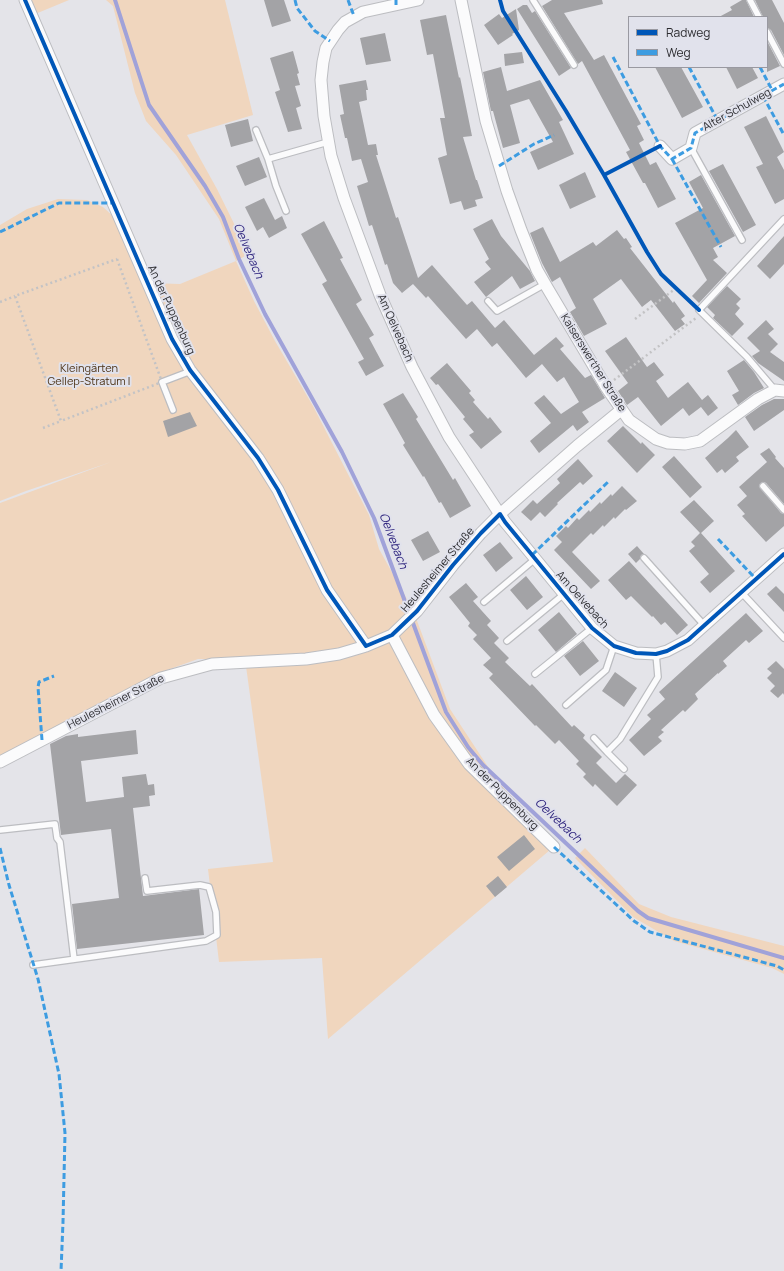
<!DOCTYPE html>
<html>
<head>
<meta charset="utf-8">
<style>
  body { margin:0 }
  #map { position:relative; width:784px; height:1271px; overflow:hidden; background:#e4e4e9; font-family:Manrope,sans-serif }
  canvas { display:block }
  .legend { position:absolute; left:628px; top:16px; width:140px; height:52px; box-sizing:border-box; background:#e1e2ec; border:1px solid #9999a1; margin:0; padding:5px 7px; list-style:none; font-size:12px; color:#2c2c30 }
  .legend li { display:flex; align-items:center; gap:8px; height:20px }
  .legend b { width:20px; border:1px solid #9999a1 }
</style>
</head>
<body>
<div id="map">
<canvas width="784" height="1271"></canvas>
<ul class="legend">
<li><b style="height:5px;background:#0057b8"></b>Radweg</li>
<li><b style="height:5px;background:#3d9ce1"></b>Weg</li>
</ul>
</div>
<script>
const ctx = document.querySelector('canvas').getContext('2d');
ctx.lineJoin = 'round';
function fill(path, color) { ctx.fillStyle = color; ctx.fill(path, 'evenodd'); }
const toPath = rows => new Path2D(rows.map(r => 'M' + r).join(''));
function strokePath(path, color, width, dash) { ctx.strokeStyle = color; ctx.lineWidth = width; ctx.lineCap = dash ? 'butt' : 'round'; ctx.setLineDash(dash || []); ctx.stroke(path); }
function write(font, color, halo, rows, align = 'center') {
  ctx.font = font + ' Manrope,sans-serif'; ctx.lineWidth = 4; ctx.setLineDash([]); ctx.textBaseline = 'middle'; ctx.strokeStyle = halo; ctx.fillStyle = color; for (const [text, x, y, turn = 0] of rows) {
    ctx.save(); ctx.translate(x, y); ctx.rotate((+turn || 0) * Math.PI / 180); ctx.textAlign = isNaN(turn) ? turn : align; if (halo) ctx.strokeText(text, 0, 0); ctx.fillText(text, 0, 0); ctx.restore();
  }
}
fill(toPath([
  [23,0,69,0,28,17],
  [106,0,225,0,253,115,187,135,217,189,249,254,236,261,254,301,275,341,313,406,369,515,379,549,413,610,450,709,498,782,557,844,328,1039,322,958,219,962,208,869,273,862,245,659,198,659,156,674,0,757,0,503,111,462,26,491,0,501,0,225,27,209,58,199,87,200,103,207,115,218,194,372,150,283,180,284,236,261,219,219,176,155,146,121,135,93,113,6],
  [585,848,639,904,671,917,784,946,784,974,772,968,674,941,633,917,575,858]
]), '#f0d6be');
strokePath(toPath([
  [115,0,149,105,205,186,223,217,239,259,265,314,342,452,374,518,446,712,468,747,483,765,638,911,648,918,784,958]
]), '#a0a2d9', 4);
fill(toPath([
  [264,0,284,0,291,21,272,27],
  [552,0,602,0,603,4,564,13,594,60,604,55,641,124,637,126,644,140,639,143,650,165,656,162,676,199,658,208,645,183,643,183,626,152,630,150,582,61,578,64,542,6],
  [742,0,746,0,754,17,719,17,732,10,730,7],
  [755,0,772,0,784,23,784,55,771,30,767,28,767,17,763,17],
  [523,5,527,5,532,13,535,11,571,68,559,76,517,9],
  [516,9,519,30,512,34,513,35,498,45,484,25,499,14,502,18],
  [446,15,459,78,460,77,472,136,463,137,476,180,477,180,483,198,475,200,477,206,464,210,461,201,450,204,438,158,447,155,440,118,445,118,433,54,427,55,420,20],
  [385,33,391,61,366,65,360,38],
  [767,41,780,66,767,72],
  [293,51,299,73,297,74,300,85,295,86,301,106,296,108,302,129,288,132,275,92,280,90,270,58],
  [522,52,524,63,505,66,504,54],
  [501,67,507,91,540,80,563,120,559,122,574,154,538,170,530,152,553,142,529,99,510,105,520,143,503,148,493,111,491,111,483,72],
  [655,67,681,67,703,107,682,118],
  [726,67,752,67,758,78,737,89],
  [366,80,368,90,366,90,367,100,359,102,368,145,376,144,378,155,376,155,383,177,396,218,398,217,418,278,432,265,467,305,472,301,495,328,504,320,534,355,556,337,564,346,560,349,585,378,591,375,605,398,582,412,589,422,577,431,573,425,539,453,530,441,551,423,534,403,544,395,561,414,579,402,564,377,557,382,542,364,526,378,497,343,492,347,477,329,466,339,428,296,426,298,413,284,402,293,393,283,387,264,385,265,372,225,369,226,357,186,368,182,361,159,352,161,347,138,345,138,340,115,344,114,339,85],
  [766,116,784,152,777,157,784,170,784,199,775,204,756,167,763,164,744,127],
  [248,119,253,141,231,147,225,125],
  [259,157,267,177,245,186,236,166],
  [723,164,756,225,743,232,709,171],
  [585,172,596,197,570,209,559,185],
  [701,175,735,236,713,248,718,257,713,260,727,273,699,303,692,296,707,280,675,223,703,208,689,182],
  [264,198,275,220,282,216,287,228,269,238,263,227,257,231,245,207],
  [492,219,501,236,530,271,535,281,520,289,512,276,486,297,474,282,491,269,485,262,489,259,473,229],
  [324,221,343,258,340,259,362,300,356,304,374,335,369,338,384,366,366,376,358,362,364,359,322,284,327,281,301,234],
  [543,227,560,262,593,242,596,246,617,230,624,239,626,238,632,247,630,248,673,303,674,301,685,316,681,319,685,324,675,331,651,300,642,307,621,279,593,299,607,324,584,336,570,312,576,308,560,277,552,282,542,263,530,233],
  [784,236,784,264,770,279,757,266],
  [727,286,741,299,736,304,740,308,735,314,744,324,732,336,713,318,715,315,707,307],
  [766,320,774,329,768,334,778,344,770,352,784,362,784,381,758,363,752,356,760,351,747,338],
  [626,337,647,367,654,362,664,375,656,381,668,398,688,382,702,400,708,395,718,408,708,416,701,407,689,416,683,408,661,426,638,397,627,405,618,391,628,383,605,351],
  [744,360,754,372,764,388,754,393,738,405,732,395,739,391,727,371],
  [447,363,471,391,469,393,475,400,473,402,488,419,490,417,502,432,481,449,469,435,474,432,463,419,465,417,438,384,436,385,430,378],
  [403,393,418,417,416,419,453,480,455,478,471,506,450,518,441,502,439,503,424,476,423,477,403,445,405,443,383,404],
  [774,399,784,399,784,410,754,431,745,417,762,405],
  [190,412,197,426,168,437,163,421],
  [623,426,641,444,642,442,655,455,637,473,607,441],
  [736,430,749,447,736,457,739,461,725,473,722,469,717,473,705,458,728,438],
  [769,448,776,457,775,458,784,468,784,504,766,483,764,482,761,483,759,486,781,513,784,514,784,526,766,542,742,516,745,514,737,505,747,496,739,487,767,462,760,454],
  [674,456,702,487,690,498,662,467],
  [578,459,593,476,583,485,580,482,557,503,558,504,545,517,540,512,531,521,521,512,533,500,537,504,560,483,557,479],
  [622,486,637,501,626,510,625,509,615,519,614,517,604,527,603,525,593,535,591,533,572,552,600,581,591,589,554,550,562,542,556,536,566,526,568,528,577,518,579,520,589,510,590,512,600,502,601,504,611,494,612,496],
  [694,500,714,521,701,533,735,571,710,593,700,582,709,574,689,551,695,546,691,542,700,533,680,512],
  [428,531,440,552,423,561,411,540],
  [500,542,513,558,496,572,483,555],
  [637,546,644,554,641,555,640,559,636,563,628,554],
  [629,561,688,625,677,635,665,622,661,625,653,616,652,617,631,596,626,600,608,580],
  [526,576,543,597,527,610,510,590],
  [466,583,478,597,473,601,491,621,487,625,499,638,494,643,509,658,505,662,530,686,532,684,572,727,574,725,585,735,583,738,602,757,596,763,616,783,625,774,637,785,617,806,595,784,593,787,583,777,586,774,576,764,579,761,559,740,555,744,536,725,535,726,489,678,493,674,483,665,491,658,473,639,477,635,468,626,470,623,449,597],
  [776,586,784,594,784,612,767,594],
  [559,612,577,634,556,652,538,630],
  [746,613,763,631,749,643,746,640,723,661,727,666,718,674,718,673,695,694,698,699,685,712,683,710,661,730,664,732,658,737,662,741,644,756,629,740,651,719,647,715,665,699,659,692],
  [583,641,599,661,580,676,564,656],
  [776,661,784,669,784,695,783,693,778,698,770,691,775,686,767,678,772,673,767,669],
  [615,672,637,688,624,707,602,691],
  [136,730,138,754,81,761,86,802,124,797,122,777,146,774,148,785,154,784,155,795,149,796,150,806,133,808,143,896,199,889,204,935,77,949,72,904,119,898,111,829,61,835,50,744,66,736,78,734,78,737],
  [524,835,535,849,509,871,497,857],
  [498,876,507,887,495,897,486,886]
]), '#a3a3a6');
const service = toPath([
  [533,0,574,65],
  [750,0,759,17],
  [767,32,784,64],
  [256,130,268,159,328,142],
  [691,148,742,240],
  [268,159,276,186,286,211],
  [488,301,497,311,545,284],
  [775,390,747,357,699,310,784,219],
  [173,410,162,382,191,371],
  [763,486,784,510],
  [644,558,704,625],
  [741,592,784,638],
  [484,602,535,559],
  [507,641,564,594],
  [535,674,592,628],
  [566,705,606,670,614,646],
  [594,738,607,752],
  [624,769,607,752,620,739,658,677,656,654],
  [0,830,55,824,57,838,60,842,74,959],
  [33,965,206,941,217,935,216,912,209,887,200,885,147,891,145,878]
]);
const minor = toPath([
  [25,0,172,339,190,370,258,458,278,490,327,590,366,646],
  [418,0,363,12,345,22,338,30,326,48,323,62,321,80,324,116,331,156,344,198,380,295,412,367,449,437,505,522,592,628,614,646,636,653,656,654,667,651,688,640,784,554],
  [461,0,486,121,507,191,521,230,537,270,545,284,606,387,629,420,656,439,668,443,685,444,700,441,758,399,775,390,784,391],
  [660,146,672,159,691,148,695,133,784,84],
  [392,635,434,715,469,764,554,847],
  [0,762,161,678,212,664,306,659,339,654,366,646,392,635,417,611,453,565,481,533,500,514,577,446,621,410]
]);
strokePath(service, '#bcbdc1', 8);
strokePath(minor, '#bcbdc1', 13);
strokePath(toPath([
  [117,259,162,382,61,421,15,296,117,259],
  [0,302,15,296],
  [635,319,675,289],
  [614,380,696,318],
  [43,428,61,421]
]), '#c3c3c5', 2.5, [2, 3]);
strokePath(service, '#fbfbfc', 5.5);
strokePath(minor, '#fbfbfc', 11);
strokePath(toPath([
  [295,0,297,8,315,31,330,41],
  [348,0,354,16],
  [396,0,396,5],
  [613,57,660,146,672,159,691,148,695,133,784,84],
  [689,67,718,121],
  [760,67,772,90],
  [763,96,784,135],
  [672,159,721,247],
  [499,166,534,144,554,135],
  [0,232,59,203,112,203],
  [718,539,756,579],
  [532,555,608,482],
  [42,740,38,687,39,682,54,676],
  [554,847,634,921,650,932,777,966,784,970],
  [0,848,9,885,38,979,59,1074,65,1133,63,1222,61,1271]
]), '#3d9ce1', 3, [6, 3]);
strokePath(toPath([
  [25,0,172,339,190,370,258,458,278,490,327,590,366,646,392,635,417,611,453,565,481,533,500,514,505,522,592,628,614,646,636,653,656,654,667,651,688,640,784,554],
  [500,0,503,11,566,111,604,175,647,252,661,274,699,310],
  [604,175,660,146]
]), '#0057b8', 4);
write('11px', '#2c2c30', '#e1e2ec', [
  ["Alter Schulweg",737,110,-29],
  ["An der Puppenburg",171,310,65],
  ["Am Oelvebach",395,328,66],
  ["Kaiserswerther Straße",593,363,58],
  ["Heulesheimer Straße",438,570,-50],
  ["Am Oelvebach",582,600,48],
  ["Heulesheimer Straße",116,702,-27],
  ["An der Puppenburg",502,794,45]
]);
write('11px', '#4d3316', '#e1e2ec', [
  ["Kleingärten",89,369],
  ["Gellep-Stratum I",89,382]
]);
write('italic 12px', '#31277f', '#e1e2ec', [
  ["Oelvebach",248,251,67],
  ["Oelvebach",393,541,69],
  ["Oelvebach",558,821,43]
]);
</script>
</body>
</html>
